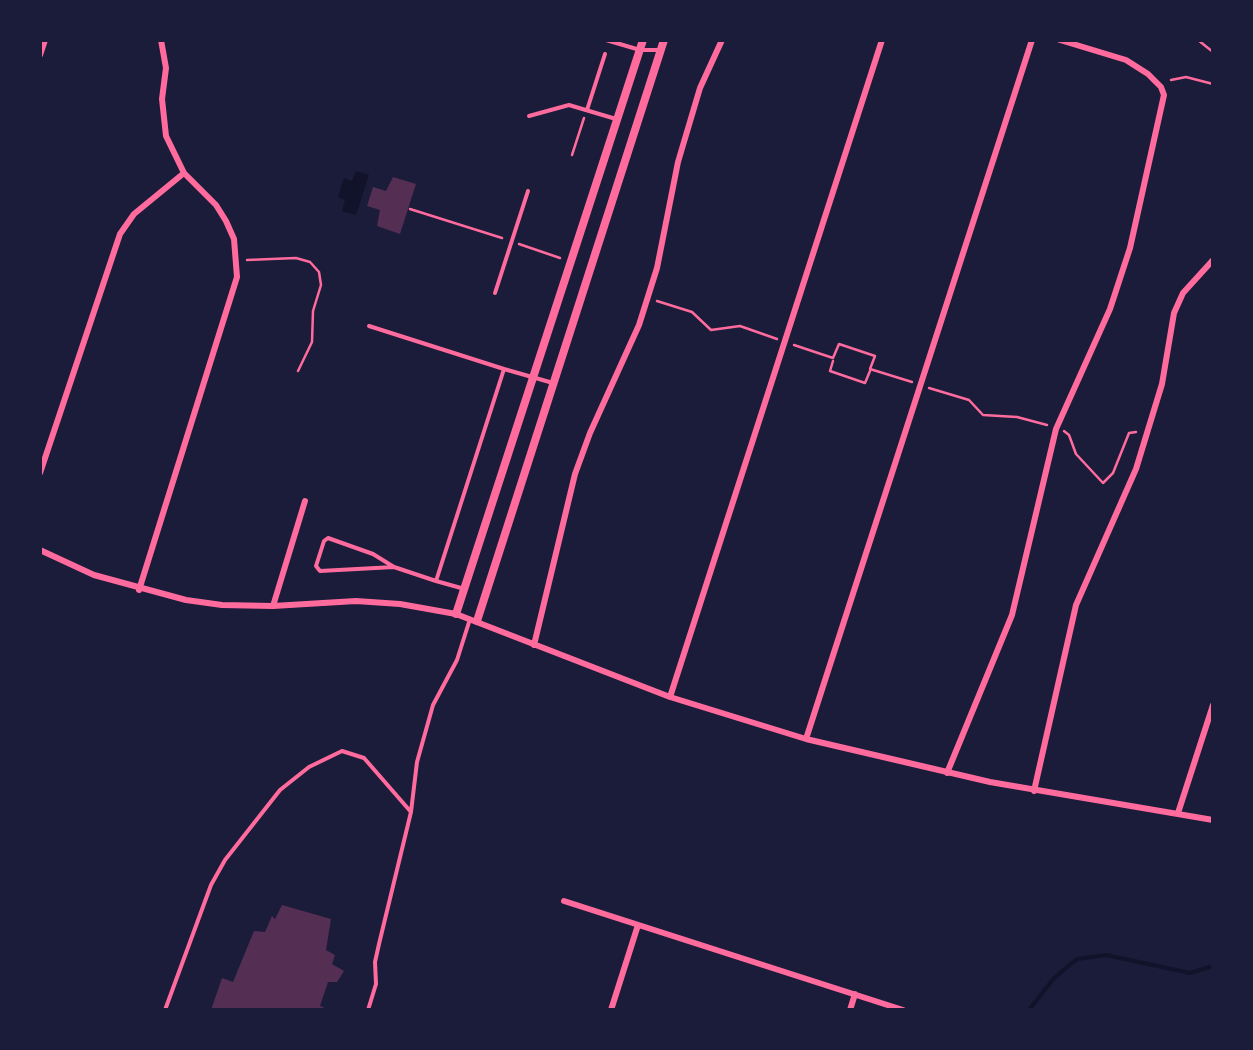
<!DOCTYPE html>
<html>
<head>
<meta charset="utf-8">
<style>
  body { margin:0 }
  #map { position:relative; width:1253px; height:1050px; overflow:hidden; background:#1b1b3a; font-family:"DejaVu Sans",sans-serif }
  canvas { display:block }
  .frame { position:absolute; inset:0; border:42px solid #1b1b3a; pointer-events:none }
</style>
</head>
<body>
<div id="map">
<canvas width="1253" height="1050"></canvas>
<div class="frame"></div>
</div>
<script>
const ctx = document.querySelector('canvas').getContext('2d');
ctx.lineJoin = 'round';
function fill(path, color) { ctx.fillStyle = color; ctx.fill(path, 'evenodd'); }
const toPath = rows => new Path2D(rows.map(r => 'M' + r).join(''));
function strokePath(path, color, width, dash) { ctx.strokeStyle = color; ctx.lineWidth = width; ctx.lineCap = dash ? 'butt' : 'round'; ctx.setLineDash(dash || []); ctx.stroke(path); }
fill(toPath([
  [356,171,369,175,356,215,342,211,345,200,338,197,344,178,352,181]
]), '#12122b');
strokePath(toPath([
  [1029,1010,1054,978,1077,959,1106,955,1190,973,1213,966]
]), '#12122b', 4);
fill(toPath([
  [393,177,416,184,400,234,377,226,380,210,367,206,373,187,386,191],
  [282,905,331,919,326,950,335,955,332,964,344,971,337,982,328,982,320,1006,329,1010,211,1010,222,978,233,982,254,931,265,932,272,916,275,919]
]), '#542f53');
strokePath(toPath([
  [1198,40,1213,52],
  [1171,80,1186,77,1213,84],
  [572,155,584,118],
  [410,209,502,238],
  [519,244,560,258],
  [247,260,296,258,310,262,319,272,321,285,313,311,312,342,298,371],
  [657,301,692,312,711,330,740,326,777,339],
  [794,345,833,358,839,344,875,356,870,369,912,382],
  [833,361,830,371,865,383,870,371],
  [929,388,969,400,983,415,1017,417,1047,425],
  [1064,431,1069,435,1076,454,1103,483,1113,473,1129,433,1136,432]
]), '#ff6b9d', 2.5);
strokePath(toPath([
  [606,40,640,50,660,50],
  [587,110,605,54],
  [529,116,569,105,616,119],
  [495,293,528,191],
  [369,326,504,369],
  [394,567,373,554,328,538,324,541,316,566,320,571,394,567,436,581],
  [461,588,436,581,504,369,553,383],
  [165,1010,211,885,225,860,280,790,309,767,342,751,364,758,411,812],
  [368,1010,376,984,375,962,379,944,411,812,417,762,433,705,457,660,470,619]
]), '#ff6b9d', 4);
strokePath(toPath([
  [40,55,45,40],
  [40,473,120,234,134,214,184,173],
  [40,550,94,575,186,600,222,605,273,606,356,601,400,604,456,614,670,697,806,739,990,782,1213,820],
  [139,590,237,277,234,239,226,221,216,205,184,173,166,136,162,99,166,68,161,40],
  [273,606,305,501],
  [534,645,575,474,590,433,639,325,657,268,678,162,700,88,722,40],
  [670,697,882,40],
  [806,739,1032,40],
  [947,773,1012,615,1056,429,1110,309,1130,248,1164,95,1161,87,1148,74,1126,60,1060,40],
  [1034,791,1076,605,1136,469,1162,384,1174,313,1183,293,1213,260],
  [1178,813,1213,705],
  [564,901,903,1010],
  [611,1010,638,925],
  [850,1010,855,994]
]), '#ff6b9d', 6);
strokePath(toPath([
  [456,614,643,40],
  [477,621,664,40]
]), '#ff6b9d', 8);
</script>
</body>
</html>
